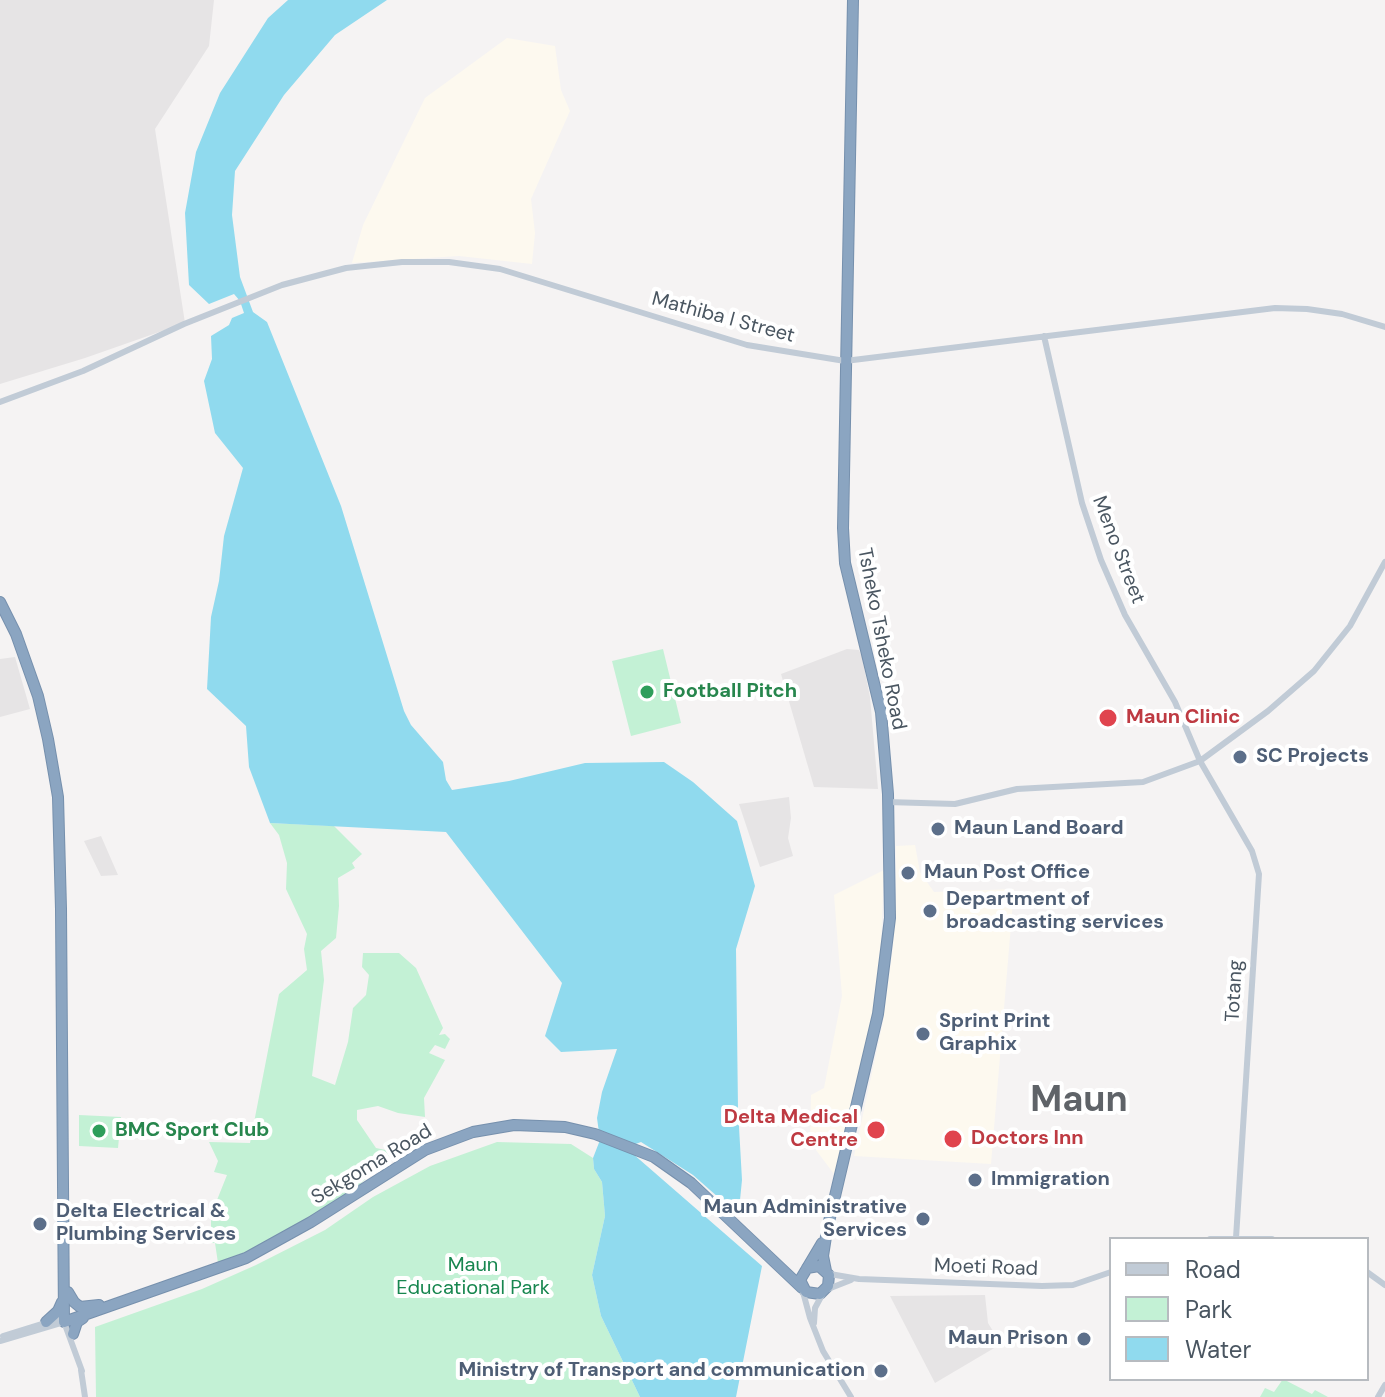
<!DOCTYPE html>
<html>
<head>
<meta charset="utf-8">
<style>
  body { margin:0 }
  #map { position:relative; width:1385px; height:1397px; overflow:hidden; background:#f5f3f3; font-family:"DM Sans",sans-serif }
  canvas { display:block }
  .legend { position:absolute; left:1109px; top:1237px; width:260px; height:144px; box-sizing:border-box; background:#fff; border:2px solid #b7bbc0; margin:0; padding:10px 14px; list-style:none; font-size:24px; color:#4a5661 }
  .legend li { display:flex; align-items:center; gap:16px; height:40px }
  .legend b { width:40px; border:2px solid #b7bbc0 }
</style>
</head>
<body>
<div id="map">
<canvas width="1385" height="1397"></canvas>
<ul class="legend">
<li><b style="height:10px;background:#c1cbd6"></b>Road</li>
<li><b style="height:22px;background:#c3f1d5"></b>Park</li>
<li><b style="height:22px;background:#90daee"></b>Water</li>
</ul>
</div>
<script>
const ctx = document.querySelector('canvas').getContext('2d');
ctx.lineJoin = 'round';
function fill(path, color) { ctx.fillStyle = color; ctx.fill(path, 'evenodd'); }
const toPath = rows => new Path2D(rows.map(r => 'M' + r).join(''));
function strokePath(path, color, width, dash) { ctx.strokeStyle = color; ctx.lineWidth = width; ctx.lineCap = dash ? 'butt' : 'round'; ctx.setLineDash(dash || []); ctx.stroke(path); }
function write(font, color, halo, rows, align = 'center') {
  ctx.font = font + ' "DM Sans",sans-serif'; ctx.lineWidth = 8; ctx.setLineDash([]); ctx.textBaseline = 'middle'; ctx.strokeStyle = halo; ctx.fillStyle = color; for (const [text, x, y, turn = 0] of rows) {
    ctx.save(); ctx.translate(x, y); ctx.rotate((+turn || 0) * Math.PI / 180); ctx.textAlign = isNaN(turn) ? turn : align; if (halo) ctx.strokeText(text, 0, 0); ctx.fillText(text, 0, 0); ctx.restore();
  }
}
fill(toPath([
  [507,38,555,46,561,90,570,111,531,199,535,233,532,264,459,256,352,263,363,225,425,98],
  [915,845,920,872,934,892,1014,889,991,1164,854,1156,883,1022,893,947,896,901,896,846],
  [884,870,881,942,875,1005,857,1093,842,1155,834,1174,810,1142,811,1095,824,1088,842,996,834,895]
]), '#fdf9ef');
fill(toPath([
  [0,0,214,0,209,46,155,129,185,323,85,358,0,384],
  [847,649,859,650,862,657,870,697,878,789,814,787,781,674],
  [15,657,30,709,0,717,0,659],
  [789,797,791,818,788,838,793,856,760,867,739,804],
  [101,836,118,875,101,876,84,841],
  [985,1295,988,1323,1001,1344,935,1383,890,1296]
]), '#e6e4e5');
fill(toPath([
  [663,649,681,723,631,736,612,661],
  [270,823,334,826,362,854,352,863,355,868,338,878,339,906,336,938,321,951,324,980,312,1076,335,1085,348,1042,353,1008,366,995,369,975,362,967,363,953,399,953,416,968,443,1028,439,1035,445,1034,450,1039,445,1049,435,1045,429,1053,445,1060,424,1098,425,1117,398,1113,378,1106,357,1110,357,1120,376,1148,395,1152,358,1186,287,1231,258,1247,218,1263,215,1243,194,1243,192,1238,167,1234,167,1227,211,1229,211,1215,227,1175,214,1172,218,1161,209,1142,250,1143,279,994,307,970,304,949,307,934,286,889,287,863,279,835],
  [79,1115,121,1117,118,1148,79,1146],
  [497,1142,571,1144,593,1158,594,1169,602,1182,605,1216,592,1275,601,1316,640,1397,96,1397,95,1327,202,1289,256,1265,325,1230,373,1197,430,1166],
  [1283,1379,1312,1394,1315,1390,1328,1397,1260,1397,1265,1388,1274,1392]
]), '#c3f1d5');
fill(toPath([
  [288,0,387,0,335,35,284,95,235,171,232,215,240,277,253,312,267,322,341,506,404,711,411,725,443,762,446,780,452,790,509,781,585,763,664,762,693,782,737,821,755,886,736,949,738,1109,742,1180,740,1200,735,1205,727,1205,693,1175,641,1142,633,1145,632,1153,762,1266,736,1397,640,1397,601,1316,592,1275,605,1216,602,1182,594,1169,593,1158,600,1140,597,1118,602,1092,617,1049,561,1052,545,1036,562,983,446,832,270,823,249,767,246,726,207,689,211,617,219,581,224,536,243,468,215,433,204,381,212,359,211,336,229,325,232,318,244,313,240,301,234,294,209,304,189,285,185,213,196,152,220,93,268,18]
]), '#90daee');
const highway = toPath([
  [0,602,16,634,38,696,48,739,58,797,61,909,64,1322,246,1258,311,1222,425,1150,473,1132,514,1125,565,1127,595,1134,654,1157,691,1183,802,1288],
  [807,1268,819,1266,829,1275,828,1286,820,1294,806,1292,800,1280,822,1243],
  [826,1271,823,1256,827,1230,878,1014,890,918,888,794,881,712,845,563,843,528,853,0],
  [68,1292,74,1302,80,1307,99,1305],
  [46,1322,58,1311,62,1302],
  [73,1334,77,1322,83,1318]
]);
strokePath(highway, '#7690ad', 12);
strokePath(toPath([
  [1044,336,1082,503,1101,560,1125,615,1175,702,1200,761,1252,851,1259,874,1236,1238],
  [0,402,83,371,184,324,282,285,346,268,402,262,449,262,500,269,747,345,845,361,1275,308,1307,309,1342,314,1385,327],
  [887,802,955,804,1017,789,1143,782,1200,761,1268,711,1314,671,1350,626,1385,562],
  [1210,1239,1272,1239],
  [1367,1272,1385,1285],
  [830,1274,859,1279,1042,1286,1073,1285,1111,1272],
  [828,1289,851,1280],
  [803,1292,810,1318,823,1351,851,1397],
  [814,1323,815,1308,823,1293],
  [3,1336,64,1317],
  [0,1341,64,1322,82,1371],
  [81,1370,85,1397],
  [1378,1397,1385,1385]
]), '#c1cbd6', 6);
strokePath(highway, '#8ba5c1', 10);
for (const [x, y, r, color] of [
  [647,692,8,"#2e9e5b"],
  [1108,718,10,"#e0444e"],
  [1240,757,8,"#5c6f8a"],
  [938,829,8,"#5c6f8a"],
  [908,873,8,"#5c6f8a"],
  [930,911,8,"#5c6f8a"],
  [923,1034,8,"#5c6f8a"],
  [876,1130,10,"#e0444e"],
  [99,1131,8,"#2e9e5b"],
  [953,1139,10,"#e0444e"],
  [975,1180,8,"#5c6f8a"],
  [923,1219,8,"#5c6f8a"],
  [40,1224,8,"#5c6f8a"],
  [1084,1339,8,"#5c6f8a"],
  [881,1371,8,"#5c6f8a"]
]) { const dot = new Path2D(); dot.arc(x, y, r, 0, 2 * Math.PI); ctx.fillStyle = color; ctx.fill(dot); strokePath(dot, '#fff', 3); }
write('20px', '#4a5661', '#fff', [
  ["Mathiba I Street",723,318,15],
  ["Meno Street",1118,550,69],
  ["Tsheko Tsheko Road",881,639,79],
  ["Totang",1235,991,-87],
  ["Sekgoma Road",372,1165,-31],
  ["Moeti Road",986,1268,2]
]);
write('bold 20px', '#27864d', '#fff', [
  ["Football Pitch",663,692],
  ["BMC Sport Club",115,1131]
], 'left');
write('bold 20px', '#be3a42', '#fff', [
  ["Maun Clinic",1126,718],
  ["Delta Medical",858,1118,"right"],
  ["Centre",858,1141,"right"],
  ["Doctors Inn",971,1139]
], 'left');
write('bold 20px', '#4e5e75', '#fff', [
  ["SC Projects",1256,757],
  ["Maun Land Board",954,829],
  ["Maun Post Office",924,873],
  ["Department of",946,900],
  ["broadcasting services",946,923],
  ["Sprint Print",939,1022],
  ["Graphix",939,1045],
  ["Immigration",991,1180],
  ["Maun Administrative",907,1208,"right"],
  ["Services",907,1231,"right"],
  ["Delta Electrical &",56,1212],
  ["Plumbing Services",56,1235],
  ["Maun Prison",1068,1339,"right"],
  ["Ministry of Transport and communication",865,1371,"right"]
], 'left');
write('20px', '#17864f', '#fff', [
  ["Maun",473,1266],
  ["Educational Park",473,1289]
]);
write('bold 36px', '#5f6368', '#fff', [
  ["Maun",1079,1102]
]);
</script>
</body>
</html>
